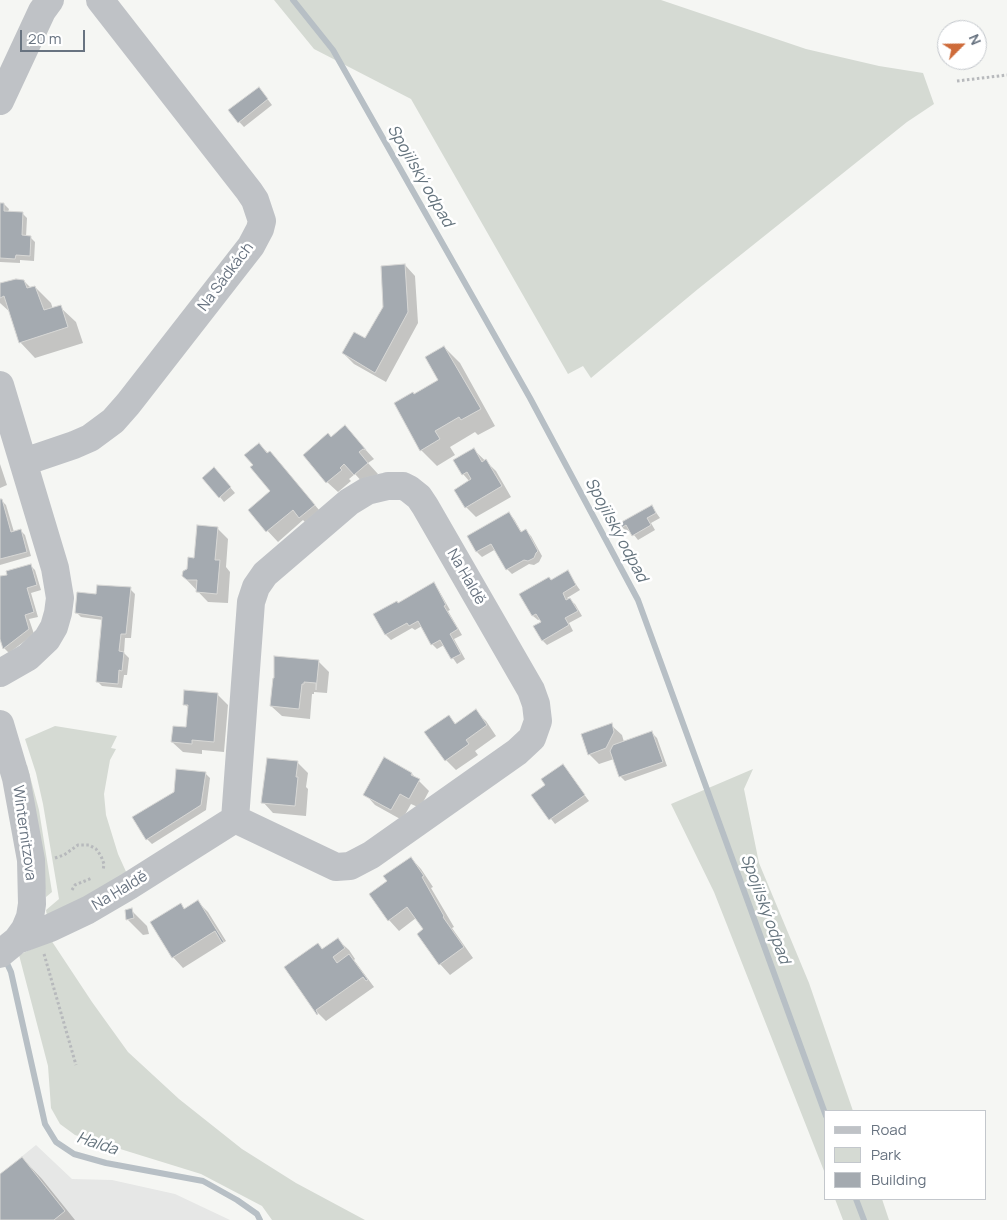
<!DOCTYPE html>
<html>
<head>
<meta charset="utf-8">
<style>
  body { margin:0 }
  #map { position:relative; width:1007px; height:1220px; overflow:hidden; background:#f5f6f3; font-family:Manrope,sans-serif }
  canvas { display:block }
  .legend { position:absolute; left:824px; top:1110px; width:162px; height:90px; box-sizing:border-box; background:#fff; border:1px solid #c3c7cc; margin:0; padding:6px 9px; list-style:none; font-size:15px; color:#687380 }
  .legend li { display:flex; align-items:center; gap:10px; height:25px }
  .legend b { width:25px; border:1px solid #c3c7cc }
  .north { position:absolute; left:937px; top:20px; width:50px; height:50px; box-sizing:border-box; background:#fff; border:1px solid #c3c7cc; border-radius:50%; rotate:67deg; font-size:14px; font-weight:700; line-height:20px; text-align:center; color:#687380 }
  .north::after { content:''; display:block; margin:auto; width:18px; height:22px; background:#ce6b3a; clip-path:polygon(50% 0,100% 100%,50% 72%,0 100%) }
  .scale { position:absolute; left:20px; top:30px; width:65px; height:22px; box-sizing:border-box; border:2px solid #687380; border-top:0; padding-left:6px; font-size:15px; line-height:18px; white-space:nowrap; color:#687380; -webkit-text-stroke:4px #fff; paint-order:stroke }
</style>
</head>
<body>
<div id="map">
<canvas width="1007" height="1220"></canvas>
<ul class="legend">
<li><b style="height:6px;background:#bfc2c6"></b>Road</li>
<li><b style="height:14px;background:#d5dad3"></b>Park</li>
<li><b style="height:14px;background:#a4aab0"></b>Building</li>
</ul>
<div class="north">N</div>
<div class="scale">20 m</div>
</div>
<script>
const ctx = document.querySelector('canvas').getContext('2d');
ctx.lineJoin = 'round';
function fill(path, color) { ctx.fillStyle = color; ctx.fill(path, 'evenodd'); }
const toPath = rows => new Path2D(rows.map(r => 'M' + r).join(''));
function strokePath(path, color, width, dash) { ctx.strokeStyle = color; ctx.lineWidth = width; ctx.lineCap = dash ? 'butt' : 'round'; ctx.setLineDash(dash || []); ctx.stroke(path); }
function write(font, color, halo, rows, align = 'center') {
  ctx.font = font + ' Manrope,sans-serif'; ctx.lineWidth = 5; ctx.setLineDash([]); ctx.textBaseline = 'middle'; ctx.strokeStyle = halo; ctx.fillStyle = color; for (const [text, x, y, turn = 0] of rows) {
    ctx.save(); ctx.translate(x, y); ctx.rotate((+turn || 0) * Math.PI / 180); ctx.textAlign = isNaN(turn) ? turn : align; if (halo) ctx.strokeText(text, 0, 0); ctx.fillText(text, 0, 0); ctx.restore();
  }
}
fill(toPath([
  [36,1145,72,1179,112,1180,175,1194,230,1220,0,1220,0,1174]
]), '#e6e7e6');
fill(toPath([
  [274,0,661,0,806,49,879,66,923,73,934,104,907,122,698,289,591,378,583,366,568,374,411,99,314,49],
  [55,726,117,736,111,748,116,749,110,760,104,794,106,815,118,854,128,876,47,916,46,910,59,899,43,804,36,773,25,739],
  [27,765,39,810,52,892,46,897,40,845,24,766],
  [753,769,744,789,759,863,809,983,853,1111,826,1111,826,1176,714,892,671,804],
  [51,940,92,1002,128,1052,179,1099,242,1149,296,1183,365,1220,272,1220,262,1206,201,1174,75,1135,60,1124,51,1108,48,1066,19,955],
  [835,1199,882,1199,889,1220,843,1220]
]), '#d5dad3');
fill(toPath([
  [263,93,272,105,244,127,229,111],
  [0,204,4,204,9,209,8,212,22,213,27,218,26,237,30,237,35,242,34,261,20,260,20,263,0,262],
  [405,265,415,276,418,323,386,382,354,364,343,353,365,339,384,307],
  [24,281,31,288,35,287,51,303,53,309,60,307,76,322,83,343,35,358,20,342,11,313,0,303,0,284],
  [444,347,460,363,495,426,478,435,475,432,450,447,455,455,437,466,421,450,414,396,440,381],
  [345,427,374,459,368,463,378,474,365,485,355,474,349,479,351,481,338,492,327,482,331,438],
  [259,445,280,463,324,516,310,527,303,520,278,542,249,511,272,492,254,465],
  [474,450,496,471,511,497,476,517,466,507,470,482,463,474],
  [0,464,7,485,0,488],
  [219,474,235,493,224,502,220,497],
  [1,500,6,505,14,532,20,530,25,535,31,556,0,565,0,501],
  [652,507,660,518,651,523,655,530,638,540,630,530,627,532,622,527],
  [509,514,514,519,522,533,526,531,531,536,542,556,539,562,534,565,529,564,512,574,507,569,496,549,482,557,477,552,468,537],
  [218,529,228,539,226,567,230,572,228,603,208,602,183,576],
  [30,565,35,570,41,590,31,593,38,617,29,619,34,634,9,653,4,648,0,635,0,578],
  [567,572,580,590,567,598,575,604,582,616,569,623,573,631,547,645,543,641,542,623,540,619,538,620,533,616,521,595],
  [433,584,438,589,450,610,448,611,462,635,454,639,465,659,457,664,444,645,437,649,432,644,422,626,415,630,412,628,391,640,386,635,375,615,399,604],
  [130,589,135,594,131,638,125,638,124,653,129,658,127,675,124,675,122,688,102,686,97,681,103,620,81,617,76,612,98,596],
  [319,662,329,672,327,693,314,692,314,694,312,694,310,719,282,716,271,706],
  [217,694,228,705,224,752,202,750,202,754,183,752,172,742,187,728,189,708,184,704],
  [475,711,486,721,496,736,475,751,478,755,456,770,446,760,449,717,456,724],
  [611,725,622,735,624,742,652,733,657,738,667,766,625,781,620,776,614,759,599,764,589,754],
  [297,762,308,773,306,787,308,789,306,816,273,813,263,802],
  [563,766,589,801,555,824,533,796,547,786],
  [205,773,210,778,206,810,152,844,147,839,175,793],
  [412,774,429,791,420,808,411,804,402,820,375,805,365,794],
  [411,858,421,869,433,887,431,888,454,927,452,928,473,958,450,975,440,964,425,930,416,918,399,931,389,920,388,881],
  [198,902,208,912,226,941,183,968,173,957,181,905,185,909],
  [131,910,147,926,149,934,143,935,127,919],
  [338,940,349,950,355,959,354,960,374,987,326,1021,315,1010,323,950],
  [22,1158,42,1179,75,1220,0,1220,0,1175]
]), '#0003');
strokePath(toPath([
  [293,0,333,50,530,398,638,600,826,1116],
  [4,957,11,972,45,1124,56,1142,74,1154,106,1163,203,1181,237,1200,257,1214,260,1220],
  [856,1199,864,1220]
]), '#b7bfc5', 6);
const building = toPath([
  [259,87,268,99,238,123,228,110,259,87],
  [0,203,4,203,4,211,23,212,22,235,31,236,30,256,16,255,15,259,0,258,0,203],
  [405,264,408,312,375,373,342,353,354,332,365,338,383,307,381,266,405,264],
  [16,279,24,280,27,288,35,286,44,310,61,305,68,327,19,343,4,296,0,298,0,283,16,279],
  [444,346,481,409,461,420,459,417,435,431,440,439,420,451,394,403,413,392,414,394,438,380,425,357,444,346],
  [345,425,366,450,363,449,359,452,368,463,354,475,344,464,340,468,342,470,326,483,303,455,328,433,331,437,345,425],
  [259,443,267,453,270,451,315,505,299,518,293,510,266,532,248,510,270,491,250,467,253,465,244,455,259,443],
  [474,448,482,462,486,459,502,486,465,508,454,490,471,479,467,472,462,475,453,460,474,448],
  [214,467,231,487,219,498,202,478,214,467],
  [0,499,2,499,11,532,21,529,27,552,0,559,0,499],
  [652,505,656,513,647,518,651,525,632,536,626,525,621,528,618,524,652,505],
  [509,512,521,532,526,529,538,551,536,553,534,558,528,561,524,560,506,570,491,544,476,552,467,536,509,512],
  [197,525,218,527,215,560,220,560,217,594,196,592,197,580,187,580,182,576,183,571,187,569,188,557,194,558,197,525],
  [31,564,37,585,27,588,34,612,25,615,29,629,3,649,0,639,0,576,7,575,6,571,31,564],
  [568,570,576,585,563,593,566,600,570,598,578,611,565,618,569,625,542,641,533,626,541,622,536,614,532,616,519,594,549,577,551,580,568,570],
  [434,582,446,605,444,606,458,629,450,634,461,654,451,659,440,640,431,645,418,621,409,626,407,623,385,635,373,614,397,601,398,603,434,582],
  [97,585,131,587,126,634,121,634,119,651,124,652,122,671,119,670,118,684,96,682,102,617,75,613,77,592,96,594,97,585],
  [274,656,319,660,316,690,316,683,304,682,304,684,302,684,299,709,270,706,273,678,274,678,274,656],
  [184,690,218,693,214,742,192,740,192,744,171,742,173,726,186,727,188,705,183,705,184,690],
  [476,709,487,725,466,740,469,744,445,761,424,732,449,715,455,724,476,709],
  [612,723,614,732,606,748,588,755,581,734,612,723],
  [652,731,663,762,619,777,610,751,613,745,652,731],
  [384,757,412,773,411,775,420,779,409,799,400,794,391,810,363,795,384,757],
  [267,758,298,761,296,777,298,777,295,806,261,803,267,758],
  [563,764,585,795,549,820,531,795,545,785,541,779,563,764],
  [176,769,206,772,201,805,146,840,132,817,174,792,176,769],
  [411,857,424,876,422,877,444,916,443,917,464,947,439,965,417,934,423,929,407,907,388,921,369,894,387,881,383,876,411,857],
  [198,900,224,942,222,943,215,931,172,958,150,922,181,903,184,909,198,900],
  [132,908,134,918,126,920,125,910,132,908],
  [338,938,345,948,333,957,337,963,349,954,368,980,366,981,363,977,316,1010,318,1014,317,1015,284,967,318,943,322,949,338,938],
  [22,1157,65,1211,54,1220,0,1220,0,1174,22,1157]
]);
fill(building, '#a4aab0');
strokePath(building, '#d7d7d5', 1);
strokePath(toPath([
  [957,81,1007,75],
  [55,858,64,855,78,845,89,845,96,849,101,856,104,864,103,871],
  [72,890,75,885,92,878],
  [44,954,76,1065]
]), '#b7b9bc', 3, [2.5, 2.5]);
strokePath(toPath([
  [0,101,42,11,50,0],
  [0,385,55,568,60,598,58,613,54,627,47,639,28,657,0,673],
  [24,462,74,445,90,438,113,421,128,404,251,246,260,229,262,221,255,200,249,191,100,0],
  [388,486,403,486,409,489,419,497,425,506,531,690,536,704,538,721,532,738,517,752,371,855,350,866,336,867,235,819,251,602,256,587,265,574,349,502,367,491,388,486],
  [0,724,16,778,31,860,32,904,30,917,25,929,17,940],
  [0,954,17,940,50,928,88,910,129,886,235,819]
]), '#bfc2c6', 28);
write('15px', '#687380', '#fff', [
  ["Na Sádkách",226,277,-53],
  ["Na Haldě",466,577,60],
  ["Winternitzova",24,833,82],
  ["Na Haldě",120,891,-31]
]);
write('italic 16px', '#64737d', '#fff', [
  ["Spojilský odpad",420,176,60],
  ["Spojilský odpad",616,530,62],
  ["Spojilský odpad",765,909,70],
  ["Halda",97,1144,18]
]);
</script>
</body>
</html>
